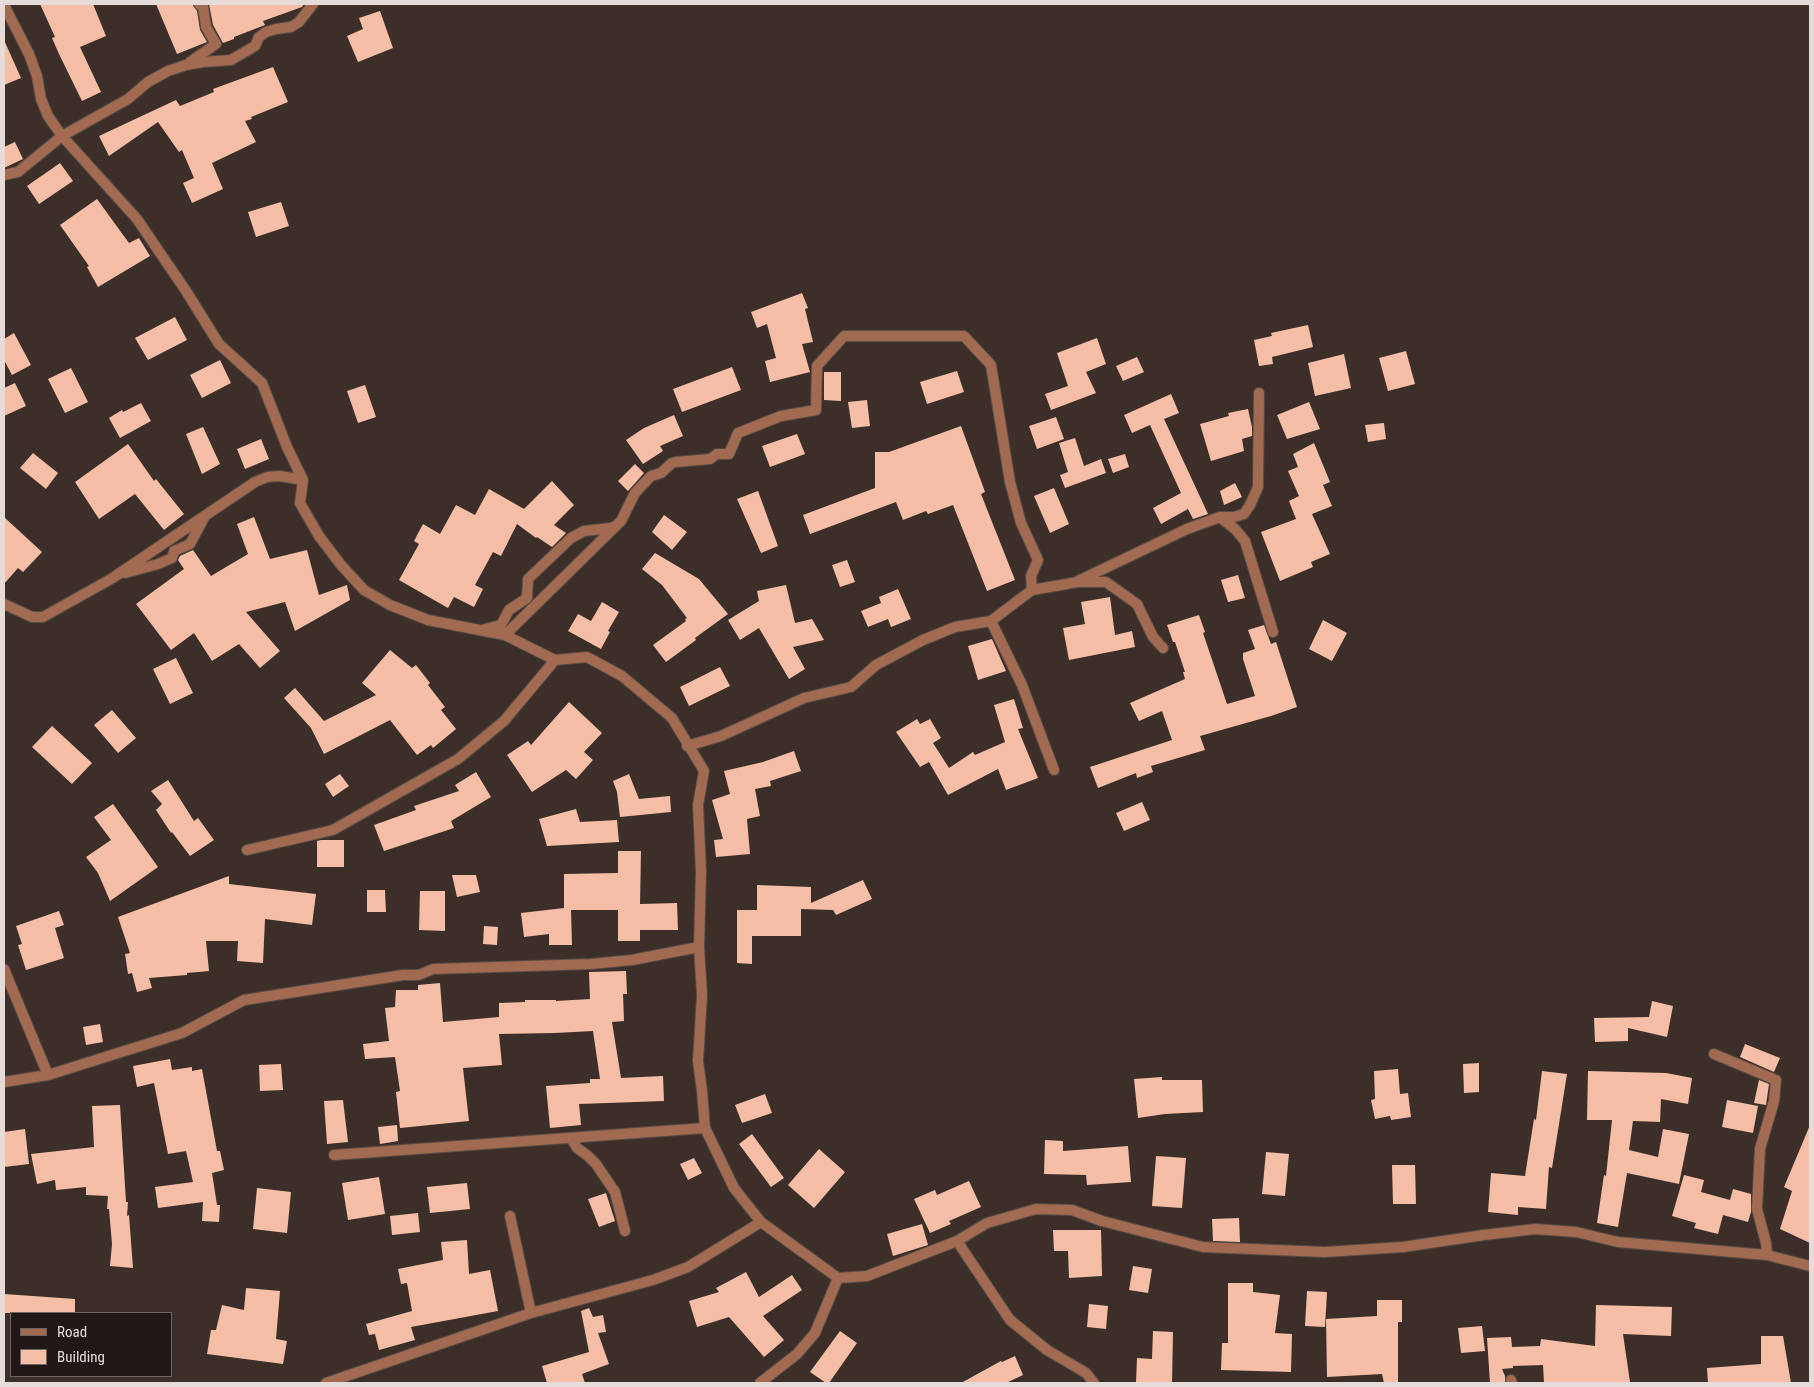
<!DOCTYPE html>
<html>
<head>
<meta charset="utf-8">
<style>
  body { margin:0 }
  #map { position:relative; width:1814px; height:1387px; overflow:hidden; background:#3c2f29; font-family:"Roboto Condensed",sans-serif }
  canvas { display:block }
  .frame { position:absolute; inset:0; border:5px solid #e5dcd9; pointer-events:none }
  .legend { position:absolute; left:10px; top:1312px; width:162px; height:65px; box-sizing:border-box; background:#1f1816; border:1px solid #6e6664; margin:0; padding:6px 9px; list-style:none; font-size:15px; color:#e5dcd9 }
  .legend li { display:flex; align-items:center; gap:10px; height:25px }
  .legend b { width:25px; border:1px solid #6e6664 }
</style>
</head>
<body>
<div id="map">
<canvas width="1814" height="1387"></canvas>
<div class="frame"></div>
<ul class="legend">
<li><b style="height:6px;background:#a36a52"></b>Road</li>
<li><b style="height:14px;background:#f6bea6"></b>Building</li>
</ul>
</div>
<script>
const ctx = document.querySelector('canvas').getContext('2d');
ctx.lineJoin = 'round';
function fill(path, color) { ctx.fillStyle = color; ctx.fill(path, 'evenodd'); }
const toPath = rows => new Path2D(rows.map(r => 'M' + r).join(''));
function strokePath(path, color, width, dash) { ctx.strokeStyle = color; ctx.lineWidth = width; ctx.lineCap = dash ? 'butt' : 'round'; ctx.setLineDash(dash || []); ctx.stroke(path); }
fill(toPath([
  [40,4,93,4,106,36,80,47,101,92,82,101,59,54,52,38,55,37],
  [156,4,192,4,197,11,200,30,207,42,177,54],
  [209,4,304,4,302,7,263,21,265,25,234,37,234,39,223,43,213,25],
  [380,11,393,48,358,62,347,36,363,29,359,18],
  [4,40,21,78,4,85],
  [273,67,288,102,251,117,252,119,245,121,256,142,212,163,223,189,192,203,183,183,194,178,182,150,179,152,158,122,109,156,99,136,176,100,180,106,214,92,213,89],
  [15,142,23,159,4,168,4,147],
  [60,163,73,181,39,204,27,186],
  [97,199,129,243,139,238,150,256,98,287,87,267,89,266,60,225],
  [281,202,289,226,256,237,248,212],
  [802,293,808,308,805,309,813,342,802,344,810,372,770,382,765,361,776,358,767,324,757,328,751,312],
  [175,317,187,340,148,360,135,338],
  [1308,325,1313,347,1272,357,1273,364,1259,366,1254,340,1272,336,1271,333],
  [14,333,31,365,12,375,4,360,4,339],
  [1097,338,1106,364,1086,372,1096,393,1051,410,1045,394,1068,386,1057,353],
  [1406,351,1415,384,1388,391,1379,358],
  [1344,354,1351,388,1315,396,1308,363],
  [1137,357,1144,372,1123,381,1116,366],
  [220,360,231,383,202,398,190,375],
  [732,367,741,390,682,412,673,389],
  [71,368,88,402,65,413,48,379],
  [957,371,964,392,927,404,920,382],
  [824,372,841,372,841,401,824,400],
  [15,383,26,406,4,416,4,388],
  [365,385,376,417,358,423,347,391],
  [1171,394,1179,413,1164,419,1208,514,1193,519,1188,509,1161,524,1153,508,1181,493,1150,425,1132,433,1124,415],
  [867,400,870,426,852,428,848,402],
  [1309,402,1320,429,1287,439,1277,415],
  [141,403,151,421,120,438,109,418,122,410,123,412],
  [1248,409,1252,427,1252,436,1242,439,1244,451,1211,461,1200,424,1229,416,1228,413],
  [674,415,683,436,660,446,663,451,643,464,626,440,644,428],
  [1056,417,1064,439,1037,449,1029,426],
  [1384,423,1386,439,1368,442,1365,425],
  [961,426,985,492,981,494,1015,580,987,591,953,505,928,514,926,511,903,520,896,502,810,534,803,515,875,488,875,452,889,452],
  [203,427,220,464,202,474,186,434],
  [797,434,805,454,770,467,762,446],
  [1075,438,1084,466,1101,459,1106,473,1065,488,1060,475,1068,472,1059,443],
  [261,439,269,459,245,469,237,449],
  [1314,443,1330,482,1323,485,1332,506,1312,514,1330,554,1311,562,1313,567,1280,581,1261,532,1296,519,1289,501,1299,496,1288,471,1298,467,1293,454],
  [128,444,154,481,156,479,184,514,164,530,135,494,99,519,75,482],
  [33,453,58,473,46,489,20,468],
  [1125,454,1129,467,1113,473,1108,459],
  [635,464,644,473,628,491,618,481],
  [552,481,574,505,554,525,566,533,552,547,537,537,536,538,517,524,501,556,493,552,475,585,483,589,474,607,454,597,448,608,399,580,419,544,414,541,423,524,440,534,456,505,475,515,489,489,524,509],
  [1235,483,1242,497,1224,505,1220,491],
  [1054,488,1069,524,1050,533,1034,496],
  [758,491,778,546,761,553,737,499],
  [664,515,687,532,672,550,652,532],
  [4,517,42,552,23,572,18,568,4,584],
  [254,517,270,559,307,550,319,595,347,585,350,600,295,631,285,602,246,612,280,651,260,668,239,644,212,661,194,633,171,650,136,604,184,569,178,560,180,556,193,550,211,576,248,554,237,524],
  [655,553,699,579,728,614,695,638,696,640,666,662,653,645,686,621,685,619,687,618,662,585,642,569],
  [847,560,855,582,840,587,832,565],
  [1238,575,1245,598,1228,602,1221,580],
  [786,585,795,623,812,619,824,640,793,647,805,669,789,679,759,628,740,640,728,620,759,601,757,591],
  [898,589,911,619,891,627,888,619,868,627,861,611,881,603,879,597],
  [1110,597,1115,635,1132,631,1135,647,1069,660,1063,628,1085,624,1081,602],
  [602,602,619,612,608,631,610,632,601,649,568,631,578,614,591,621],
  [1199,615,1205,632,1203,633,1227,704,1255,696,1243,659,1243,653,1255,649,1248,630,1264,625,1271,644,1276,642,1297,707,1271,716,1200,736,1205,750,1151,766,1153,772,1137,778,1136,773,1098,788,1090,767,1172,740,1162,711,1139,721,1130,703,1185,679,1183,672,1185,672,1175,642,1173,642,1167,625],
  [1323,620,1347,633,1332,661,1309,649],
  [992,639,1006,671,978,680,968,646],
  [390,650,412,668,416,665,430,683,428,685,445,707,441,710,456,729,433,748,431,745,417,755,390,720,324,754,311,728,284,698,295,688,324,721,376,695,362,683],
  [176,658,193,693,170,704,153,669],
  [720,667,730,686,689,706,680,687],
  [1014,699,1023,728,1018,729,1038,778,1006,790,998,769,948,795,929,762,920,767,896,732,917,719,920,724,930,719,941,738,933,743,949,768,973,752,975,755,1005,742,994,705],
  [569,702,602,733,584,752,593,760,576,779,566,770,532,792,507,755,528,741,531,745],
  [112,710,136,738,118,753,94,725],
  [52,726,92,763,72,784,32,747],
  [794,751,801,771,770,781,771,786,755,789,760,816,747,819,750,854,716,857,714,840,723,839,712,800,730,794,724,771,763,762],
  [476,772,491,797,451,821,454,828,384,851,374,825,416,810,414,806,459,791,455,785],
  [340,774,349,786,333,797,325,784],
  [629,774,639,799,670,796,671,812,620,817,617,792,613,781],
  [168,780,194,821,198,818,214,840,190,856,172,832,171,833,156,810,162,804,151,791],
  [1142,802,1150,820,1124,831,1116,813],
  [113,804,158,867,110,901,98,873,86,857,111,840,94,817],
  [576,809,580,822,617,820,619,842,547,846,539,819],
  [321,840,344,840,344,867,317,867,317,841],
  [618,851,641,851,640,904,677,903,678,930,640,930,640,941,618,941,618,910,571,910,572,945,549,945,549,934,524,937,521,913,564,908,564,874,618,873],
  [452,875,476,875,480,892,457,897],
  [229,876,229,884,316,894,312,925,265,919,263,963,237,961,238,941,206,941,209,971,187,973,187,975,149,978,152,988,137,992,132,973,128,974,125,954,130,953,118,917],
  [863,880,872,899,836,915,833,910,801,909,801,936,752,936,752,964,737,963,737,910,757,910,757,885,811,887,811,903],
  [367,890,385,890,386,912,367,912],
  [420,891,445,891,445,931,419,930],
  [59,911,64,925,55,928,64,958,26,970,18,945,22,944,16,926],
  [484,926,498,927,497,945,483,944],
  [626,971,627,994,623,994,624,1021,612,1022,621,1078,663,1076,664,1101,579,1104,581,1125,550,1128,546,1086,590,1083,590,1079,600,1079,593,1031,555,1033,499,1034,502,1065,463,1068,469,1121,400,1128,396,1092,400,1091,395,1057,365,1059,363,1044,389,1041,385,1008,395,1007,396,990,418,990,418,985,440,983,443,1022,499,1017,499,1003,525,1002,525,1000,556,1000,556,1001,590,999,589,972],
  [1652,1001,1673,1006,1667,1037,1628,1028,1628,1041,1595,1042,1594,1018,1649,1017],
  [100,1024,103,1042,86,1045,83,1027],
  [1745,1044,1780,1058,1774,1072,1740,1057],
  [170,1059,172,1070,192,1067,192,1071,202,1069,217,1151,220,1151,224,1170,212,1173,217,1205,220,1205,219,1222,202,1221,203,1202,158,1208,155,1187,193,1182,186,1151,168,1154,154,1083,137,1087,133,1066],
  [1479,1063,1479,1092,1464,1093,1463,1064],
  [281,1064,283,1090,260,1091,259,1065],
  [1398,1069,1400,1094,1408,1093,1411,1117,1391,1120,1390,1116,1375,1119,1371,1100,1375,1099,1374,1071],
  [1542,1071,1567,1074,1552,1168,1549,1167,1546,1209,1518,1207,1518,1215,1488,1212,1491,1173,1525,1176,1534,1119,1536,1120],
  [1588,1071,1666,1073,1692,1078,1688,1104,1661,1099,1660,1122,1633,1121,1629,1150,1658,1157,1663,1129,1689,1134,1679,1184,1627,1173,1618,1227,1597,1223,1604,1175,1606,1176,1612,1120,1587,1120],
  [1162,1077,1162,1080,1202,1080,1203,1112,1165,1114,1138,1118,1134,1079],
  [1759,1080,1769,1084,1766,1105,1754,1103],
  [765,1094,772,1113,742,1123,735,1105],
  [343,1100,348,1142,327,1144,324,1101],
  [1727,1100,1758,1106,1753,1133,1722,1127],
  [120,1105,126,1202,128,1202,127,1216,129,1215,133,1268,110,1266,112,1244,109,1209,107,1209,108,1196,86,1195,86,1187,56,1190,55,1180,37,1184,31,1154,94,1147,92,1106],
  [397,1125,398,1141,380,1144,378,1127],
  [1810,1125,1810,1243,1780,1229,1792,1191,1784,1187],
  [25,1129,29,1164,4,1167,4,1132],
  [752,1134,784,1178,771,1187,739,1144],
  [1045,1140,1063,1141,1063,1151,1128,1146,1131,1182,1087,1185,1086,1175,1044,1174],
  [819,1149,845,1172,814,1208,788,1185],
  [1266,1152,1289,1154,1285,1196,1262,1194],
  [1156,1156,1186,1158,1182,1208,1152,1206],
  [694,1158,702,1173,688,1180,680,1164],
  [1392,1165,1415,1165,1416,1204,1393,1204],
  [1684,1175,1704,1180,1701,1192,1730,1200,1733,1189,1751,1194,1751,1212,1748,1222,1723,1215,1718,1234,1694,1228,1696,1223,1672,1216],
  [379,1177,385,1214,348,1220,342,1183],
  [969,1181,981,1207,949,1221,951,1224,930,1233,914,1199,935,1190,937,1195],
  [467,1183,470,1209,430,1213,427,1187],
  [257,1188,291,1192,287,1233,253,1229],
  [606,1193,615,1221,599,1227,588,1199],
  [418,1213,420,1232,392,1235,390,1216],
  [1239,1218,1240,1242,1213,1241,1212,1219],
  [922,1224,928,1245,893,1256,887,1234],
  [1053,1230,1101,1230,1102,1276,1069,1278,1068,1251,1054,1251],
  [467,1240,469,1274,490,1270,498,1311,411,1327,415,1340,379,1350,375,1334,369,1335,366,1324,412,1311,407,1283,401,1284,398,1269,443,1260,441,1242],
  [1133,1266,1152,1269,1148,1293,1129,1290],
  [746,1272,759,1297,792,1275,802,1290,763,1316,784,1340,764,1357,729,1317,697,1327,689,1301,719,1292,716,1288],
  [1228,1283,1253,1283,1253,1292,1280,1295,1275,1333,1292,1334,1291,1372,1221,1370,1222,1343,1228,1343],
  [246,1288,280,1291,276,1339,287,1341,283,1364,207,1354,211,1330,216,1330,222,1305,244,1310],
  [1307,1291,1327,1292,1325,1327,1305,1326],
  [4,1294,75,1299,75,1313,4,1313],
  [1377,1300,1402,1300,1402,1322,1398,1322,1398,1383,1384,1383,1382,1374,1327,1377,1326,1319,1377,1316],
  [1089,1304,1108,1306,1106,1329,1087,1327],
  [1596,1305,1672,1307,1671,1336,1623,1334,1630,1382,1619,1383,1544,1383,1543,1365,1513,1366,1513,1368,1502,1369,1505,1376,1505,1383,1490,1383,1487,1338,1511,1337,1512,1347,1540,1346,1541,1339,1595,1346],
  [589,1308,593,1317,603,1315,606,1332,598,1333,609,1364,582,1374,585,1383,547,1383,542,1366,589,1352,581,1311],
  [1482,1326,1485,1351,1461,1353,1458,1328],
  [840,1331,857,1343,829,1383,826,1383,810,1372],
  [1153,1331,1173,1332,1172,1383,1136,1383,1137,1358,1152,1359],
  [1761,1336,1783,1336,1791,1383,1708,1383,1707,1368,1761,1364],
  [1015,1356,1023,1375,1006,1383,961,1383,1001,1361,1002,1362]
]), '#f6bea6');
const minor = toPath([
  [199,4,203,7,206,27,216,44],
  [4,5,29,54,37,76,41,99,48,116,62,136,137,219,186,291,219,344,262,383,287,447,303,480,300,503,319,536,341,565,364,590,390,605,428,620,505,635,555,660,587,657,622,676,672,718,704,771,698,805,701,872,699,947,702,995,698,1061,702,1091,705,1128,734,1188,761,1222,838,1278,867,1276,957,1241,987,1223,1036,1209,1072,1210,1102,1221,1203,1247,1325,1252,1403,1247,1484,1235,1535,1229,1576,1232,1618,1242,1767,1255,1810,1266],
  [190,62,216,44],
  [4,175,18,172,62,136,128,99,148,82,168,71,186,65,203,62,231,60,255,46,259,37,266,32,276,29,291,27,299,22,313,4],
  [1220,517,1235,529,1245,541,1273,632],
  [125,573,158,564,172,558,174,551,190,544,204,518],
  [1078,581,1187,529,1220,517,1234,517,1244,514,1250,505,1258,487,1259,393],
  [4,604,32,617,43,617,111,579,255,482,267,477,280,476,303,480],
  [991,621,1022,685,1054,770],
  [485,629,501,625,509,610,527,598,528,579,571,538,584,531,611,528,616,526],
  [505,635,621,521,635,493,651,476,661,473,672,463,676,462,710,459,717,454,729,454,738,433,781,416,816,410,817,366,844,336,964,336,991,365,1010,482,1021,523,1038,560,1031,576,1032,590],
  [687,746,721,736,804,698,851,687,876,665,923,640,955,627,991,621,1032,590,1078,582,1106,582,1137,604,1153,637,1163,648],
  [247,850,333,830,458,759,504,721,555,660],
  [4,969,48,1075],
  [1714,1054,1776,1080,1774,1101,1760,1149,1757,1209,1766,1243,1767,1255],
  [4,1082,48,1075,182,1033,244,1000,403,975,419,975,433,969,591,964,632,960,699,947],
  [571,1138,577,1148,587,1155,596,1164,615,1192,625,1231],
  [334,1155,705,1128],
  [510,1216,531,1313],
  [957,1241,1010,1320,1047,1350,1086,1373,1094,1383],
  [1511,1380,1512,1383],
  [326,1383,531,1313,653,1280,688,1267,761,1222],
  [760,1383,797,1354,815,1333,838,1278]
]);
strokePath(minor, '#574b45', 12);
strokePath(minor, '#a36a52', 10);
</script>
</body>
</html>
